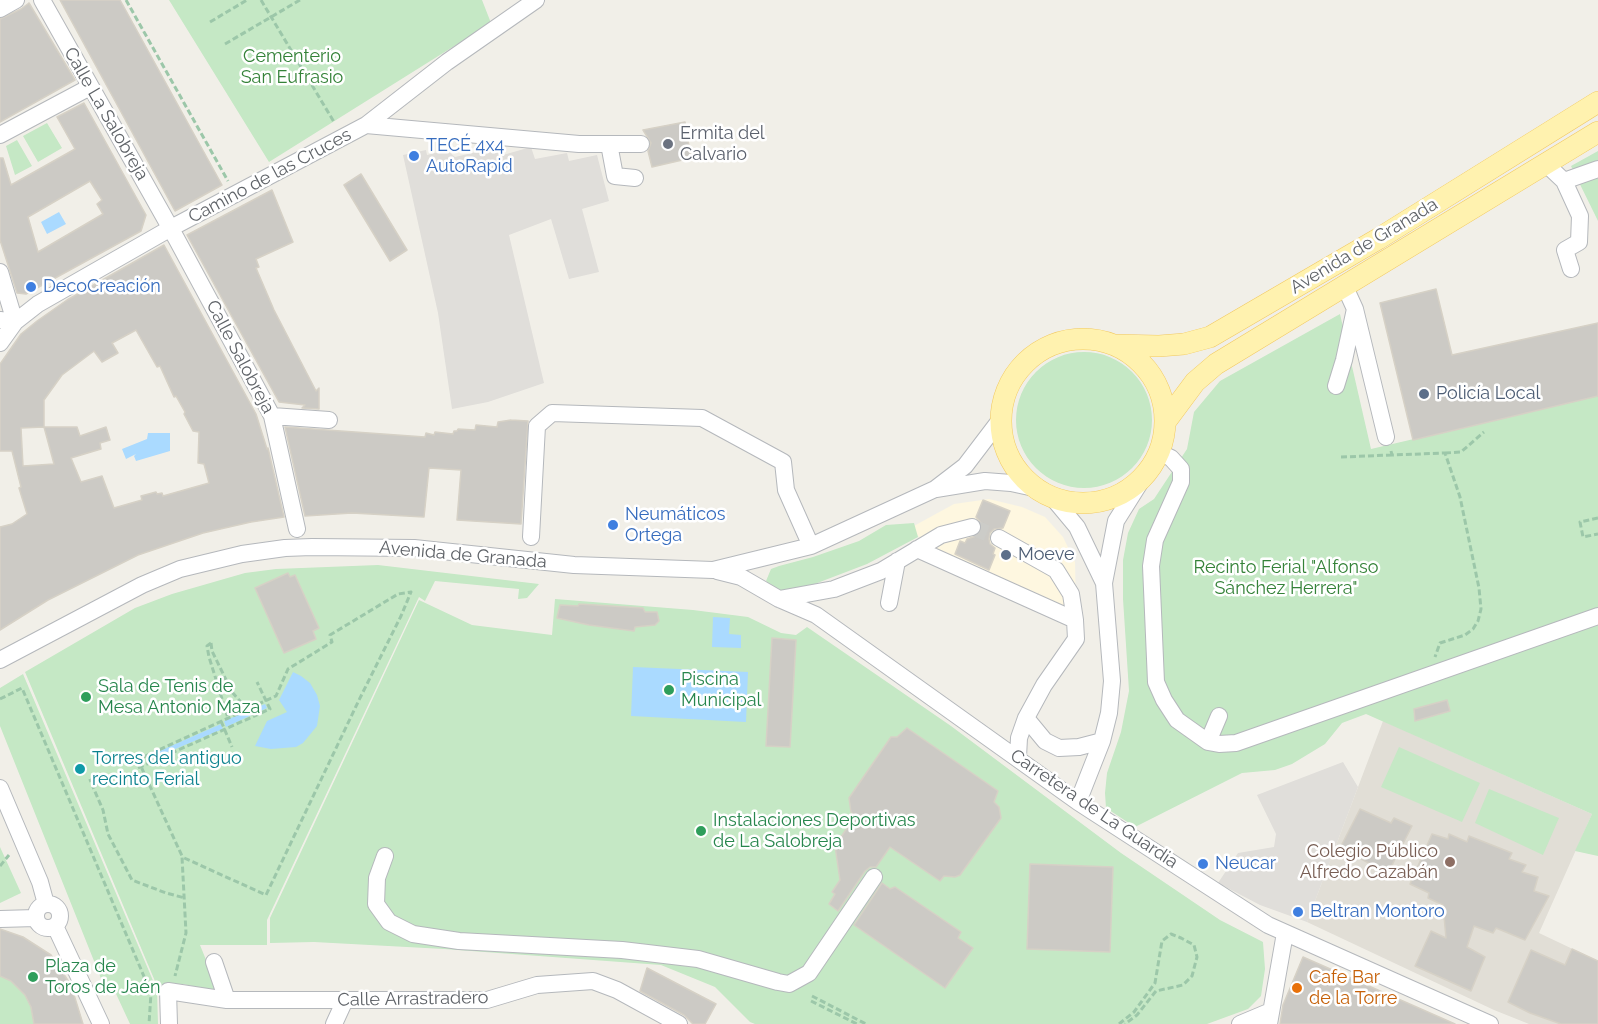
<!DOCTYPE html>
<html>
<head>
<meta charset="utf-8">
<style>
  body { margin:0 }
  canvas { display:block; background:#f1efe8 }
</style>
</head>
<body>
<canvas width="1598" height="1024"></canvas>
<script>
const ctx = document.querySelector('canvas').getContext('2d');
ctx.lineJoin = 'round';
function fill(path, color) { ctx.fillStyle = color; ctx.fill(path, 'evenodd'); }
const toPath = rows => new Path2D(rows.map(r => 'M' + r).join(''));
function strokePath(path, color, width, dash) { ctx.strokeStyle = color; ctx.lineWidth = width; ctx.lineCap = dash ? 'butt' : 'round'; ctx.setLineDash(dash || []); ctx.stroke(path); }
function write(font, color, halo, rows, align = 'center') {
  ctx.font = font + ' Raleway,sans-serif'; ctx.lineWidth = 5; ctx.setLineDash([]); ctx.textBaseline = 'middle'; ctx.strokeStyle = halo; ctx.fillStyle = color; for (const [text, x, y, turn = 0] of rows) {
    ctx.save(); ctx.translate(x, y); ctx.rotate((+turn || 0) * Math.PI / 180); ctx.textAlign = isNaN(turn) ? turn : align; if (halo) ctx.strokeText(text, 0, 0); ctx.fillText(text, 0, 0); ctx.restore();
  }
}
fill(toPath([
  [989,499,1022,507,1045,517,1063,537,1075,562,1076,612,927,549,912,527,954,504]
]), '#fef7e0');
fill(toPath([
  [531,147,535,159,567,153,569,161,597,155,609,201,582,209,599,272,569,279,551,219,509,235,544,383,488,402,452,409,438,313,403,155,426,150,427,155,447,150,455,157,481,151,483,154,501,150,503,155],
  [1343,762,1358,787,1307,922,1260,905,1218,883,1238,853,1274,847,1276,834,1257,795]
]), '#e0deda');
fill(toPath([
  [1383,721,1592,814,1539,933,1598,961,1588,1024,1529,1024,1494,1010,1307,922]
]), '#e1ded6');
fill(toPath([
  [169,0,482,0,491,23,269,162],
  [47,123,62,148,38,162,23,136],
  [17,140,32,166,15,175,6,146],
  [1598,151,1598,221,1571,166],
  [1340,314,1371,449,1598,396,1598,856,1575,851,1592,814,1366,714,1342,723,1325,744,1292,764,1275,770,1242,773,1135,827,1106,808,1105,793,1107,773,1121,732,1129,691,1123,599,1123,560,1128,533,1139,509,1154,499,1187,449,1194,412,1220,381],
  '1016 420a68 68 0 1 1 136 0a68 68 0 1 1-136 0Z',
  [914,523,918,537,867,564,799,590,778,591,766,581,771,569,779,566,813,557,859,541,886,525],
  [378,565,539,584,527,598,518,599,519,589,435,581,425,601,419,597,267,920,267,945,200,945,219,992,183,984,157,986,25,672,135,608,172,594,245,573,276,569],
  [555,599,693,610,748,617,781,633,796,635,807,627,951,726,1121,853,1220,920,1263,942,1265,969,1261,996,1248,1009,1207,1024,755,1024,750,1022,715,987,661,965,444,949,314,942,270,943,270,918,419,600,472,625,552,635],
  [23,674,157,990,158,1024,130,1024,111,983,104,986,0,726,0,688],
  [1399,747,1480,783,1462,822,1381,787],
  [1489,789,1559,818,1543,855,1475,823],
  [0,847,21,893,0,903],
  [0,930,23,937,51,955,71,985,81,1018,81,1024,0,1024]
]), '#c5e8c5');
fill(toPath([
  [59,212,66,224,47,234,41,222],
  [148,433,170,433,170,451,136,461,134,456,136,454,126,459,122,449,147,439],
  [713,617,730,618,729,634,741,635,741,648,712,647],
  [633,667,748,672,746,722,631,716],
  [293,672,301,676,310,683,317,695,320,706,317,726,303,743,296,747,271,749,255,746,267,721,287,712,279,700],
  [265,704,267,708,226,727,224,721],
  [221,724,223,729,149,760,148,756]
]), '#aadaff');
const building = toPath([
  [60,0,120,0,222,185,175,211,60,0],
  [29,3,75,80,0,122,0,19,21,9,29,3],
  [84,103,146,215,141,231,26,294,17,293,0,240,0,158,3,158,11,185,75,149,57,117,84,103],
  [90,181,102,200,97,204,103,214,38,252,28,217,90,181],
  [685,122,691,158,652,167,648,151,651,143,643,130,685,122],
  [361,174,407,250,390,261,344,185,361,174],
  [272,190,293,242,256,259,259,267,256,268,274,310,316,391,319,388,319,409,302,408,305,405,279,402,187,235,272,190],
  [164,245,256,414,267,449,268,448,284,517,251,522,203,533,138,555,48,600,0,630,0,527,12,524,27,514,19,488,21,487,12,451,0,451,0,364,21,334,37,321,67,300,164,245],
  [136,330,157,367,160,366,174,397,176,396,185,412,184,414,193,431,199,432,198,463,204,464,209,483,163,496,162,493,157,494,156,492,141,496,142,500,114,508,102,476,81,482,71,458,101,449,100,443,110,440,106,427,80,436,77,427,44,427,54,464,23,466,21,428,44,427,44,400,62,375,94,351,102,362,118,353,112,343,136,330],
  [1436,289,1452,355,1598,323,1598,396,1413,440,1380,303,1436,289],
  [511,420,528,421,521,524,457,520,461,470,429,468,424,517,352,513,305,516,285,427,425,437,426,433,434,435,435,432,453,434,454,431,457,431,458,429,475,430,476,425,497,427,498,422,511,420],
  [983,500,1010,511,1003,528,994,529,990,533,989,539,990,544,995,548,993,554,995,555,989,570,955,554,960,541,965,543,967,539,979,535,982,530,982,524,976,517,983,500],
  [288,573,290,577,295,575,319,628,313,631,316,639,284,653,255,588,288,573],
  [579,604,643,608,645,612,657,612,659,621,655,625,635,627,634,631,589,625,557,618,560,605,578,606,579,604],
  [772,638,796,640,790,747,766,746,772,638],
  [1447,700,1450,711,1415,721,1414,709,1447,700],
  [907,728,998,791,994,802,999,807,1001,818,960,875,955,877,944,876,940,881,890,847,876,867,870,867,865,871,838,911,829,904,835,894,832,892,840,880,835,846,855,816,851,812,849,798,891,737,897,737,907,728],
  [1360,809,1391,823,1394,818,1412,826,1388,873,1340,848,1360,809],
  [1432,834,1448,839,1449,834,1467,842,1469,836,1512,853,1509,859,1526,865,1522,872,1538,877,1534,891,1549,896,1525,940,1496,928,1493,933,1474,926,1467,947,1485,957,1471,991,1415,966,1431,931,1446,938,1443,905,1428,898,1429,893,1410,884,1432,834],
  [1030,864,1113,867,1110,952,1027,949,1030,864],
  [882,883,890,889,895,887,961,932,958,938,973,948,945,988,854,925,882,883],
  [0,929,23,937,51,955,71,985,83,1024,34,1024,31,1007,25,995,11,981,0,976,0,929],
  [1572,949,1598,961,1598,1024,1561,1024,1530,1013,1508,1002,1531,950,1565,965,1572,949],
  [1303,957,1455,1024,1280,1024,1283,1005,1303,957],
  [647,968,716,1004,705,1024,693,1024,684,1015,640,991,647,968]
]);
fill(building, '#cccac5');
strokePath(building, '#d6d1c6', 1.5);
strokePath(toPath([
  [972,527,999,538]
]), '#ccccc8', 16, [16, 8]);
const minor = toPath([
  [42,0,176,238,272,416,297,529],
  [0,9,16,0],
  [366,125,579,144,641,144],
  [0,135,90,87],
  [609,144,615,176,635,178],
  [1545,163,1564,181,1598,169],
  [1564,181,1580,216,1579,242,1565,250,1571,269],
  [0,272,15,322,0,320],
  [1355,309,1386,437],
  [0,343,15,322,38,304,171,228,366,125,447,62,536,0],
  [1336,386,1344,360,1355,309,1345,287],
  [272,416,329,420],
  [1160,453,1171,458,1181,469,1181,482,1155,540,1151,566,1156,682,1164,700,1177,720,1208,742,1219,744,1236,743,1598,616],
  [936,489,985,481,1011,483,1034,488],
  [1052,497,1077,527,1104,583],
  [531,537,537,426,552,413,702,418,783,462,786,490,811,546],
  [999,538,1056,570,1071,594,1075,620],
  [917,549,1075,620,1076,639,1044,685,1026,718,1019,738,1018,757],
  [717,571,741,577,779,599,816,615,1078,802,1268,925,1490,1024],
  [779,599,834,589,881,571,941,535,972,527],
  [889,603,897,561],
  [0,660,142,585,180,569,242,554,285,548,312,547,414,548,574,565,713,570,811,546,935,489,965,466,1000,420],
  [1026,718,1045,741,1059,748,1079,747,1102,741],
  [1208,742,1219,716],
  [0,788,40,882,46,904],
  [1078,802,1102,741,1109,713,1112,681,1104,583,1116,521,1143,478],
  [385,856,377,878,376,904,389,922,413,934,459,941,622,950,698,959,778,982,789,984,809,973,874,877],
  '36 916a12 12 0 1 1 24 0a12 12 0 1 1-24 0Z',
  [0,919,36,918],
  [55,926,101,1024],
  [214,962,227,1000],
  [169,1024,168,991,227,1000,487,1000,537,985,593,981,617,990,679,1024],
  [334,1024,345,1000],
  [1240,1024,1271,1011],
  [1269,1024,1285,933]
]);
const major = toPath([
  '1001 421a82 82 0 1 1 164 0a82 82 0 1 1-164 0Z',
  [1115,345,1159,346,1184,344,1210,337,1378,239,1598,102],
  [1166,421,1195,382,1216,364,1598,132]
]);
strokePath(minor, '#b5b8bc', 18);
strokePath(major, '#f2c960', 22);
strokePath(toPath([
  [126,0,228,181],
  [261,0,334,122],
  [210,22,247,0],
  [225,44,300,0],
  [1391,451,1392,455,1445,453,1460,497,1479,588,1481,609,1478,621,1473,629,1465,635,1440,643,1435,657],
  [1445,453,1461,452,1484,432],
  [1341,457,1392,455],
  [1598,518,1580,522,1583,537,1598,534],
  [211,643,207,646,209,657,228,718],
  [211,643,212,651,232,692,247,709],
  [0,699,22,688,151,993,149,1024],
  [221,721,232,747],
  [138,760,182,856],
  [135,761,276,696,288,669,332,642,330,635,398,594,411,592,401,616,359,700,266,895,182,857,186,933,175,976],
  [138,768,270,709,257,682],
  [89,781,103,775],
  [105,782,93,787,103,810,108,834,132,880,166,893,185,898],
  [0,866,9,855],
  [812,996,866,1024],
  [811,1001,857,1024],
  [1119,1024,1134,1012,1155,983,1162,941,1171,934,1181,938,1194,945,1197,957,1192,976,1183,985,1156,991,1137,1015,1125,1024]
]), '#9cc7a9', 3, [6, 3]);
strokePath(minor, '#fff', 16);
strokePath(major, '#fff2af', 21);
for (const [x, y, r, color] of [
  [668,144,6,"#6b7280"],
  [414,156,6,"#3f7fe0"],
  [31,287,6,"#3f7fe0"],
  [1424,394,6,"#5c6f8a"],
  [613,525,6,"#3f7fe0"],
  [1006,555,6,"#5c6f8a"],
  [669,690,6,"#2e9e5b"],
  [86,697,6,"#2e9e5b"],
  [80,769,6,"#0f9aa8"],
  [701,831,6,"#2e9e5b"],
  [1450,862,6,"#8d6e63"],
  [1203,864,6,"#3f7fe0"],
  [1298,912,6,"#3f7fe0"],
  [33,977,6,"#2e9e5b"],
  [1297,988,6,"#e8710a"]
]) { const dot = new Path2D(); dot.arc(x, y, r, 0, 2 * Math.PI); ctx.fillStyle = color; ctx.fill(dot); strokePath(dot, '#fff', 2); }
write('18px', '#348238', '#fff', [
  ["Cementerio",292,57],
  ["San Eufrasio",292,78],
  ["Recinto Ferial \"Alfonso",1286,568],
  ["Sánchez Herrera\"",1286,589]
]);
write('18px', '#5f6368', '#fff', [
  ["Calle La Salobreja",106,114,60],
  ["Camino de las Cruces",270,176,-28],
  ["Avenida de Granada",1364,246,-31],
  ["Calle Salobreja",240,357,62],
  ["Avenida de Granada",463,555,5],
  ["Carretera de La Guardia",1094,809,34],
  ["Calle Arrastradero",413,999,-1]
]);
write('18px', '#5b616d', '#fff', [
  ["Ermita del",680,134],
  ["Calvario",680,155]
], 'left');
write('18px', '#366cbe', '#fff', [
  ["TECÉ 4x4",426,146],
  ["AutoRapid",426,167],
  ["DecoCreación",43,287],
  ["Neumáticos",625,515],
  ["Ortega",625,536],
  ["Neucar",1215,864],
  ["Beltran Montoro",1310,912]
], 'left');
write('18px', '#4e5e75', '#fff', [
  ["Policía Local",1436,394],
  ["Moeve",1018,555]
], 'left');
write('18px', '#27864d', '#fff', [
  ["Piscina",681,680],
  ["Municipal",681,701],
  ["Sala de Tenis de",98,687],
  ["Mesa Antonio Maza",98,708],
  ["Instalaciones Deportivas",713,821],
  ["de La Salobreja",713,842],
  ["Plaza de",45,967],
  ["Toros de Jaén",45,988]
], 'left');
write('18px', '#0d838f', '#fff', [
  ["Torres del antiguo",92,759],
  ["recinto Ferial",92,780]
], 'left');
write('18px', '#785e54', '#fff', [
  ["Colegio Público",1438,852],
  ["Alfredo Cazabán",1438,873]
], 'right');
write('18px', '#c56008', '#fff', [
  ["Cafe Bar",1309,978],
  ["de la Torre",1309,999]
], 'left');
</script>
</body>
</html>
